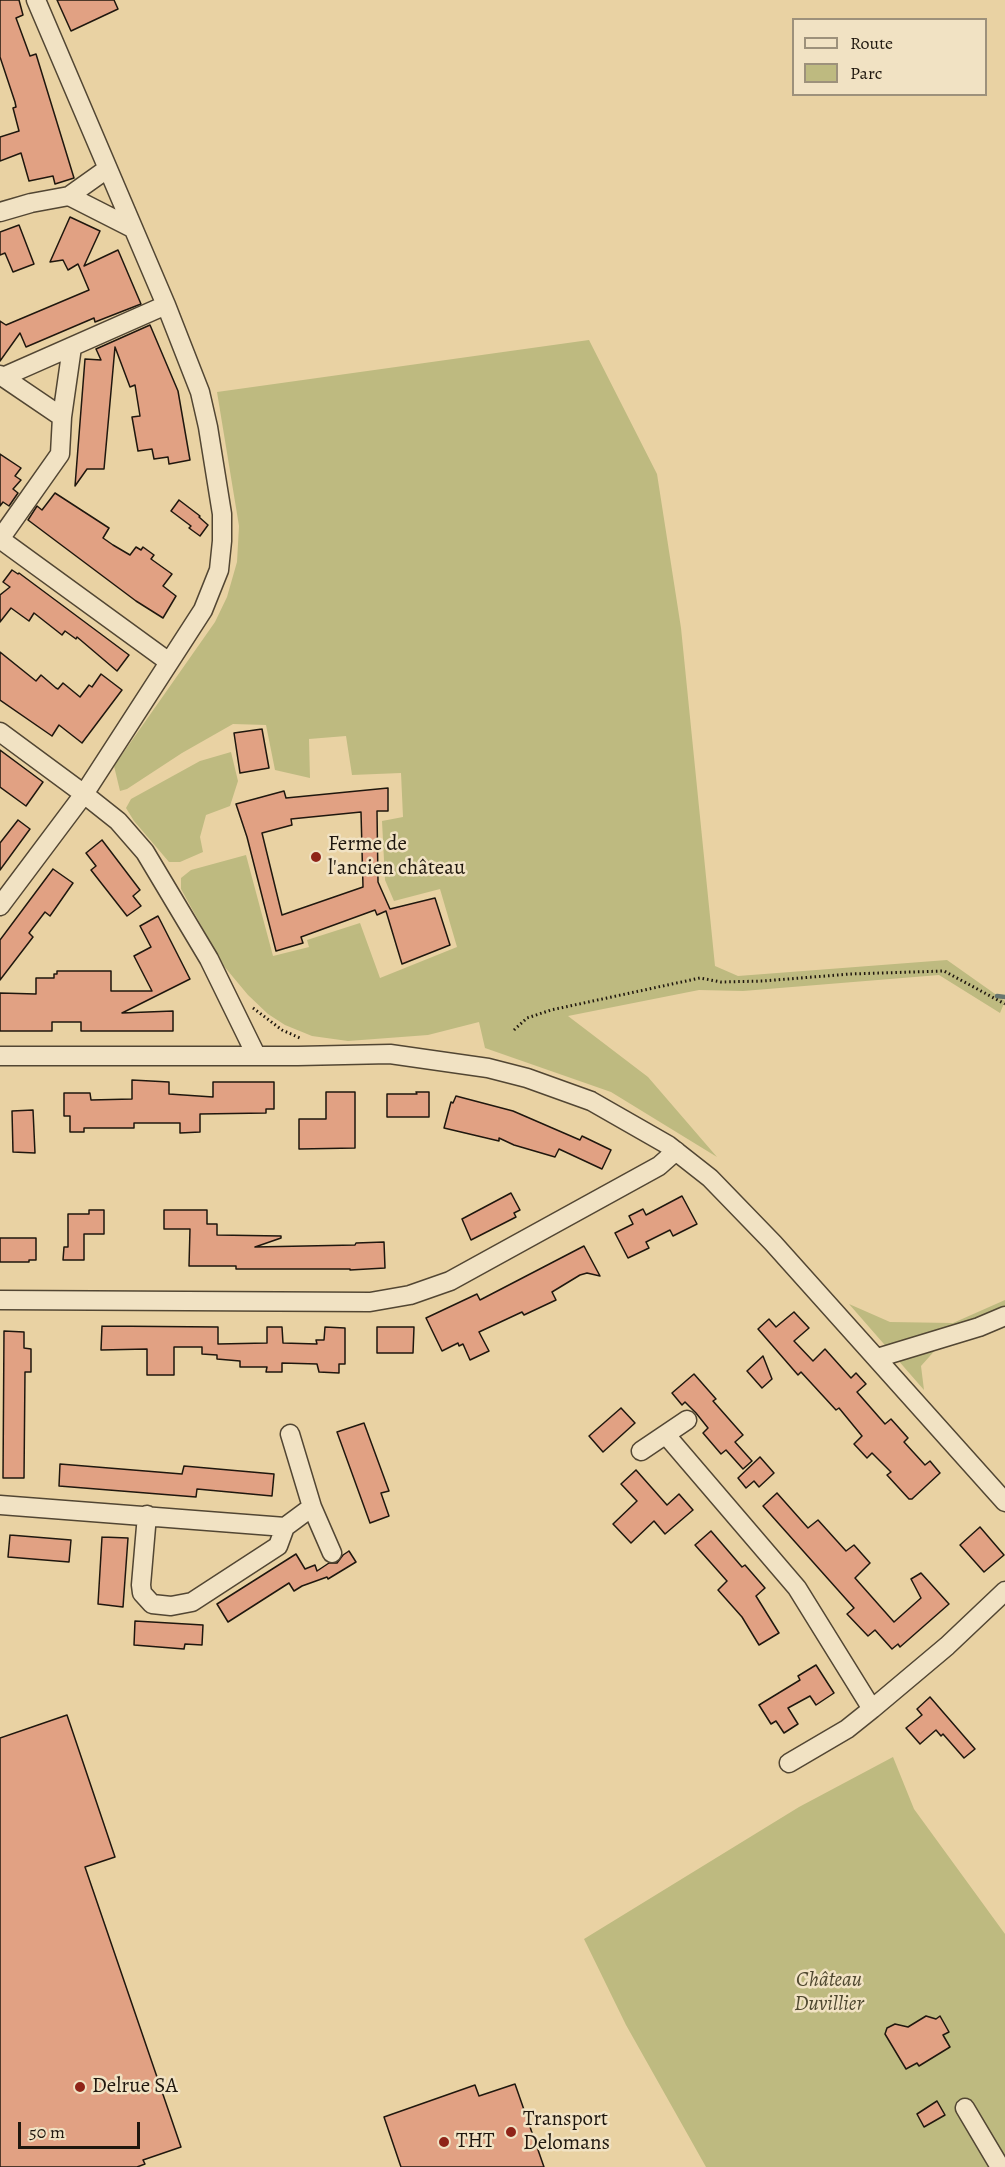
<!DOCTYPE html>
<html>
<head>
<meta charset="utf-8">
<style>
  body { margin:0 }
  #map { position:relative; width:1005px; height:2167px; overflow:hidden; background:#e9d2a3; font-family:Alegreya,serif }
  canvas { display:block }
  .legend { position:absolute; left:792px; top:18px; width:195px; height:78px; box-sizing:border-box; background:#f1e2c3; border:2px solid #9d917b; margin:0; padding:8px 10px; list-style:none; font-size:18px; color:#1f170e }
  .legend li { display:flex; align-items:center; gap:12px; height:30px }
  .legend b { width:30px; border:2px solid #9d917b }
  .scale { position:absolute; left:18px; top:2122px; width:122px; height:27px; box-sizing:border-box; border:3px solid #1f170e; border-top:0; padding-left:8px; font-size:18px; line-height:21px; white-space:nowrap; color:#1f170e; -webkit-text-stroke:4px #f1e2c3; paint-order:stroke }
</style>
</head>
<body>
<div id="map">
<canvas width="1005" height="2167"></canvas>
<ul class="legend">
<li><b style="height:8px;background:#f1e2c3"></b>Route</li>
<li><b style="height:16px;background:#beba80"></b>Parc</li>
</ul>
<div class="scale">50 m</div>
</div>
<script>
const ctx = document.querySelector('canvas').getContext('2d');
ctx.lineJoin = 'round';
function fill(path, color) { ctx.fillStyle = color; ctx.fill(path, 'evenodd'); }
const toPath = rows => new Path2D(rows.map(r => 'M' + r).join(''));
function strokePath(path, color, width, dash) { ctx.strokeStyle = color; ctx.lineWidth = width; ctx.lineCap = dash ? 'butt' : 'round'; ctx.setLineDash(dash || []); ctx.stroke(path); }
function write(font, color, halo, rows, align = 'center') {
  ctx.font = font + ' Alegreya,serif'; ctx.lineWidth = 5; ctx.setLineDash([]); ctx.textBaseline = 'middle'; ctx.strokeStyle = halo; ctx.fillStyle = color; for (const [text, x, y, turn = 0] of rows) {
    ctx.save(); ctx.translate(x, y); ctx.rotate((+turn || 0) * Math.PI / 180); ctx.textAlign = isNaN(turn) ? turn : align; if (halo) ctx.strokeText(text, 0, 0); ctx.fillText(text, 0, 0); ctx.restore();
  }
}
fill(toPath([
  [589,340,657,474,681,628,715,966,738,976,947,960,1005,1001,1000,1013,939,975,743,991,699,990,568,1016,648,1077,717,1157,611,1092,485,1048,479,1022,428,1035,348,1041,312,1036,285,1025,268,1014,248,995,223,965,181,889,181,878,191,870,246,855,273,956,309,947,307,940,360,923,380,978,457,947,440,889,394,901,385,880,382,821,403,817,401,773,352,775,346,736,309,739,310,778,275,770,266,725,233,724,182,753,127,789,120,791,114,766,215,622,227,597,237,562,239,526,217,392],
  [231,752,238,781,230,806,206,815,200,837,203,852,180,862,169,862,134,821,126,808,131,799,200,761],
  [1005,1300,1005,1325,998,1330,938,1347,921,1366,924,1390,849,1304,890,1322,953,1323],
  [893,1757,914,1809,1005,1934,1005,2167,706,2167,626,2025,584,1939,799,1807]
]), '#beba80');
strokePath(toPath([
  [997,996,1005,997]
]), '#68766e', 4.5);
const building = toPath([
  [0,0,19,0,23,15,16,18,30,56,36,54,74,178,55,184,53,176,29,181,21,153,0,161,0,137,19,131,13,108,16,107,15,102,0,57,0,0],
  [57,0,114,0,118,9,71,31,57,0],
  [70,217,100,231,84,266,118,250,141,304,95,322,94,318,26,347,20,333,0,361,0,321,6,325,89,290,78,264,68,270,63,260,50,262,70,217],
  [19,225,34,264,13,272,5,253,0,255,0,232,19,225],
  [150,325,178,391,190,460,169,464,168,457,154,459,152,449,138,451,132,417,140,416,135,385,130,387,115,347,104,469,87,469,75,486,85,359,101,360,96,349,150,325],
  [0,454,21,468,15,476,21,480,13,489,18,493,9,506,3,502,0,506,0,454],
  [55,493,109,528,103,538,113,545,130,555,136,547,141,550,143,547,154,555,151,559,172,574,163,586,176,596,163,618,136,601,28,520,37,506,42,510,55,493],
  [179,500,200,516,199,517,208,525,200,536,189,528,191,526,171,511,179,500],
  [12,570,18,574,19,573,129,655,117,671,77,637,76,639,65,631,62,635,34,613,29,621,11,608,0,622,0,595,10,587,3,582,12,570],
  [0,652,36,681,41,675,56,688,58,689,63,683,80,697,89,685,92,687,101,674,122,690,82,743,59,725,52,736,0,700,0,652],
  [262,729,269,768,240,773,234,733,262,729],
  [0,750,43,782,26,806,0,787,0,750],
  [388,788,388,811,377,811,378,882,390,909,435,898,450,945,402,964,386,911,377,915,375,910,301,937,303,943,276,951,247,837,236,804,284,791,286,798,388,788],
  [361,812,363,887,282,915,262,833,292,825,291,819,361,812],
  [18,820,30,829,0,870,0,843,18,820],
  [102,840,140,890,133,896,141,906,127,916,91,870,96,866,86,853,102,840],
  [53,869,73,883,50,916,45,912,29,933,33,937,0,980,0,940,53,869],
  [158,916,190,979,122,1013,173,1011,173,1031,81,1031,81,1022,52,1022,52,1031,0,1031,0,993,36,994,36,978,54,978,54,974,57,974,57,971,111,971,111,991,152,991,134,956,151,947,140,926,158,916],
  [132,1080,169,1082,169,1094,213,1097,213,1082,274,1082,274,1109,266,1109,266,1113,200,1114,200,1132,180,1133,180,1123,134,1123,134,1128,84,1128,84,1132,70,1132,70,1116,64,1116,64,1093,90,1093,91,1100,132,1099,132,1080],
  [326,1092,355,1092,355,1148,299,1149,299,1119,326,1119,326,1092],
  [416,1092,429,1092,429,1117,387,1117,387,1094,417,1094,416,1092],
  [456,1096,513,1111,580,1140,582,1136,611,1150,602,1169,559,1149,555,1157,514,1145,499,1138,499,1141,444,1128,451,1102,453,1103,456,1096],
  [33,1110,35,1153,13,1152,12,1111,33,1110],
  [511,1193,520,1210,514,1213,516,1217,471,1240,462,1219,511,1193],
  [682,1196,697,1224,673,1236,670,1230,646,1242,649,1248,628,1258,615,1233,633,1224,629,1216,643,1209,646,1215,682,1196],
  [89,1210,104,1210,104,1234,84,1234,84,1260,63,1260,64,1247,68,1247,68,1214,89,1214,89,1210],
  [164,1210,207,1210,207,1224,217,1224,217,1235,281,1236,281,1238,255,1247,355,1245,356,1243,384,1242,385,1268,350,1270,350,1269,236,1269,236,1266,189,1266,190,1229,164,1229,164,1210],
  [0,1238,36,1238,36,1260,29,1260,29,1262,0,1262,0,1238],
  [584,1246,600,1276,587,1273,580,1275,552,1292,556,1300,524,1315,522,1312,479,1332,489,1351,470,1360,463,1344,459,1346,458,1343,442,1351,426,1318,477,1294,480,1300,584,1246],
  [794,1312,809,1328,794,1341,813,1361,825,1349,851,1378,856,1373,866,1384,857,1392,885,1424,891,1419,908,1438,904,1442,925,1465,930,1461,940,1473,912,1499,909,1499,887,1475,891,1472,872,1453,867,1458,854,1444,862,1436,839,1408,836,1410,801,1372,798,1375,758,1329,769,1319,776,1327,794,1312],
  [102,1326,218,1327,218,1344,267,1343,267,1327,282,1327,283,1343,317,1344,316,1340,324,1340,325,1327,345,1328,345,1364,339,1364,339,1373,319,1372,317,1364,282,1363,282,1372,266,1372,267,1367,240,1367,240,1361,217,1359,217,1355,202,1354,202,1347,174,1347,174,1375,147,1375,147,1349,101,1350,102,1326],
  [377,1327,414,1327,413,1353,377,1353,377,1327],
  [4,1331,24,1332,24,1348,31,1349,31,1372,25,1372,24,1478,3,1478,4,1331],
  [763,1356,772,1379,762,1388,747,1371,763,1356],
  [694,1374,716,1399,713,1401,743,1435,735,1442,752,1461,743,1469,726,1450,721,1454,703,1433,708,1428,696,1413,685,1402,682,1405,672,1393,694,1374],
  [621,1408,635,1423,603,1452,589,1436,621,1408],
  [364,1423,389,1491,381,1493,389,1516,370,1523,337,1432,364,1423],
  [760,1457,774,1473,759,1487,754,1481,746,1488,738,1478,760,1457],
  [60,1464,182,1474,184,1466,274,1474,272,1496,197,1489,196,1497,59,1486,60,1464],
  [636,1470,667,1505,679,1494,693,1510,665,1534,654,1521,631,1543,613,1524,637,1501,621,1484,636,1470],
  [777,1493,808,1528,818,1520,846,1551,854,1545,870,1563,855,1578,894,1622,921,1598,911,1579,921,1573,949,1604,900,1647,898,1644,892,1649,875,1630,868,1636,847,1614,854,1608,763,1506,777,1493],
  [980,1527,1004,1555,984,1572,960,1545,980,1527],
  [711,1531,742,1567,745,1565,765,1588,756,1596,779,1633,759,1645,742,1617,718,1590,727,1581,695,1545,711,1531],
  [10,1535,71,1540,69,1562,8,1557,10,1535],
  [102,1537,128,1538,123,1607,98,1604,102,1537],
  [349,1551,356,1562,328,1579,327,1577,302,1586,294,1591,289,1583,228,1622,217,1604,296,1554,305,1569,315,1565,317,1571,329,1563,337,1563,343,1555,349,1551],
  [135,1621,203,1625,202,1645,185,1644,184,1649,134,1645,135,1621],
  [816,1665,834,1693,816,1705,810,1696,788,1708,798,1724,784,1733,776,1721,771,1724,759,1705,800,1680,798,1676,816,1665],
  [930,1697,975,1749,964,1758,943,1734,941,1736,936,1730,920,1744,906,1728,922,1715,917,1709,930,1697],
  [67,1715,115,1857,85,1867,181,2147,143,2160,145,2164,137,2167,0,2167,0,1738,67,1715],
  [926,2016,936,2019,940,2016,949,2032,943,2035,950,2047,919,2066,917,2063,906,2069,885,2034,887,2028,895,2024,908,2027,926,2016],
  [515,2084,544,2167,401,2167,384,2117,475,2085,479,2096,515,2084],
  [937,2101,945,2115,924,2127,917,2114,937,2101]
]);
fill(building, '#e1a183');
strokePath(building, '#1f170e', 1.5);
const minor = toPath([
  [69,196,132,228],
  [0,212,31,203,69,196,107,169],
  [0,375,62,417,60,454,0,539],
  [3,377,166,305],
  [62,417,72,347],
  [0,539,169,662],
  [0,732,84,794,118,821,145,852,209,959,256,1055],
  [0,906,84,794,203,610,219,570,222,541,222,514,208,427,200,392,166,305,36,0],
  [0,1056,298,1056,390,1054,488,1068,527,1078,591,1101,668,1145,710,1178,773,1243,1005,1502],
  [0,1300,370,1302,410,1295,450,1281,659,1166,676,1151],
  [877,1358,979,1327,1005,1316],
  [290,1434,312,1507,332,1553],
  [666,1435,797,1588,872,1709],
  [641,1451,687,1420],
  [0,1505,285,1527],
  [147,1515,141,1585,142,1593,152,1604,171,1606,192,1602,278,1546,285,1527,312,1507],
  [789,1763,847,1729,872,1709,947,1646,1005,1591],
  [965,2108,1000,2167]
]);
strokePath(minor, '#524633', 21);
strokePath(toPath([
  [253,1008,282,1030,300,1038],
  [514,1030,527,1018,551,1010,700,978,721,982,763,981,850,974,944,971,1005,1004]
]), '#1f170e', 3, [1.5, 3]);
strokePath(minor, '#f1e2c3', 18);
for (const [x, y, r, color] of [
  [316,857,6,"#8f2418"],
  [80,2087,6,"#8f2418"],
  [511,2132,6,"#8f2418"],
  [444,2142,6,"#8f2418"]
]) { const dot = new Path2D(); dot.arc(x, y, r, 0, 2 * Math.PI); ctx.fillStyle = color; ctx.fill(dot); strokePath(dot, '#f1e2c3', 2); }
write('21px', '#1f170e', '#f1e2c3', [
  ["Ferme de",328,845],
  ["l'ancien château",328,869],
  ["Delrue SA",92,2087],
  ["Transport",523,2120],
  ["Delomans",523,2144],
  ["THT",456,2142]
], 'left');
write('italic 21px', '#4f4830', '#f1e2c3', [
  ["Château",829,1981],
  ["Duvillier",829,2005]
]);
</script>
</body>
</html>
